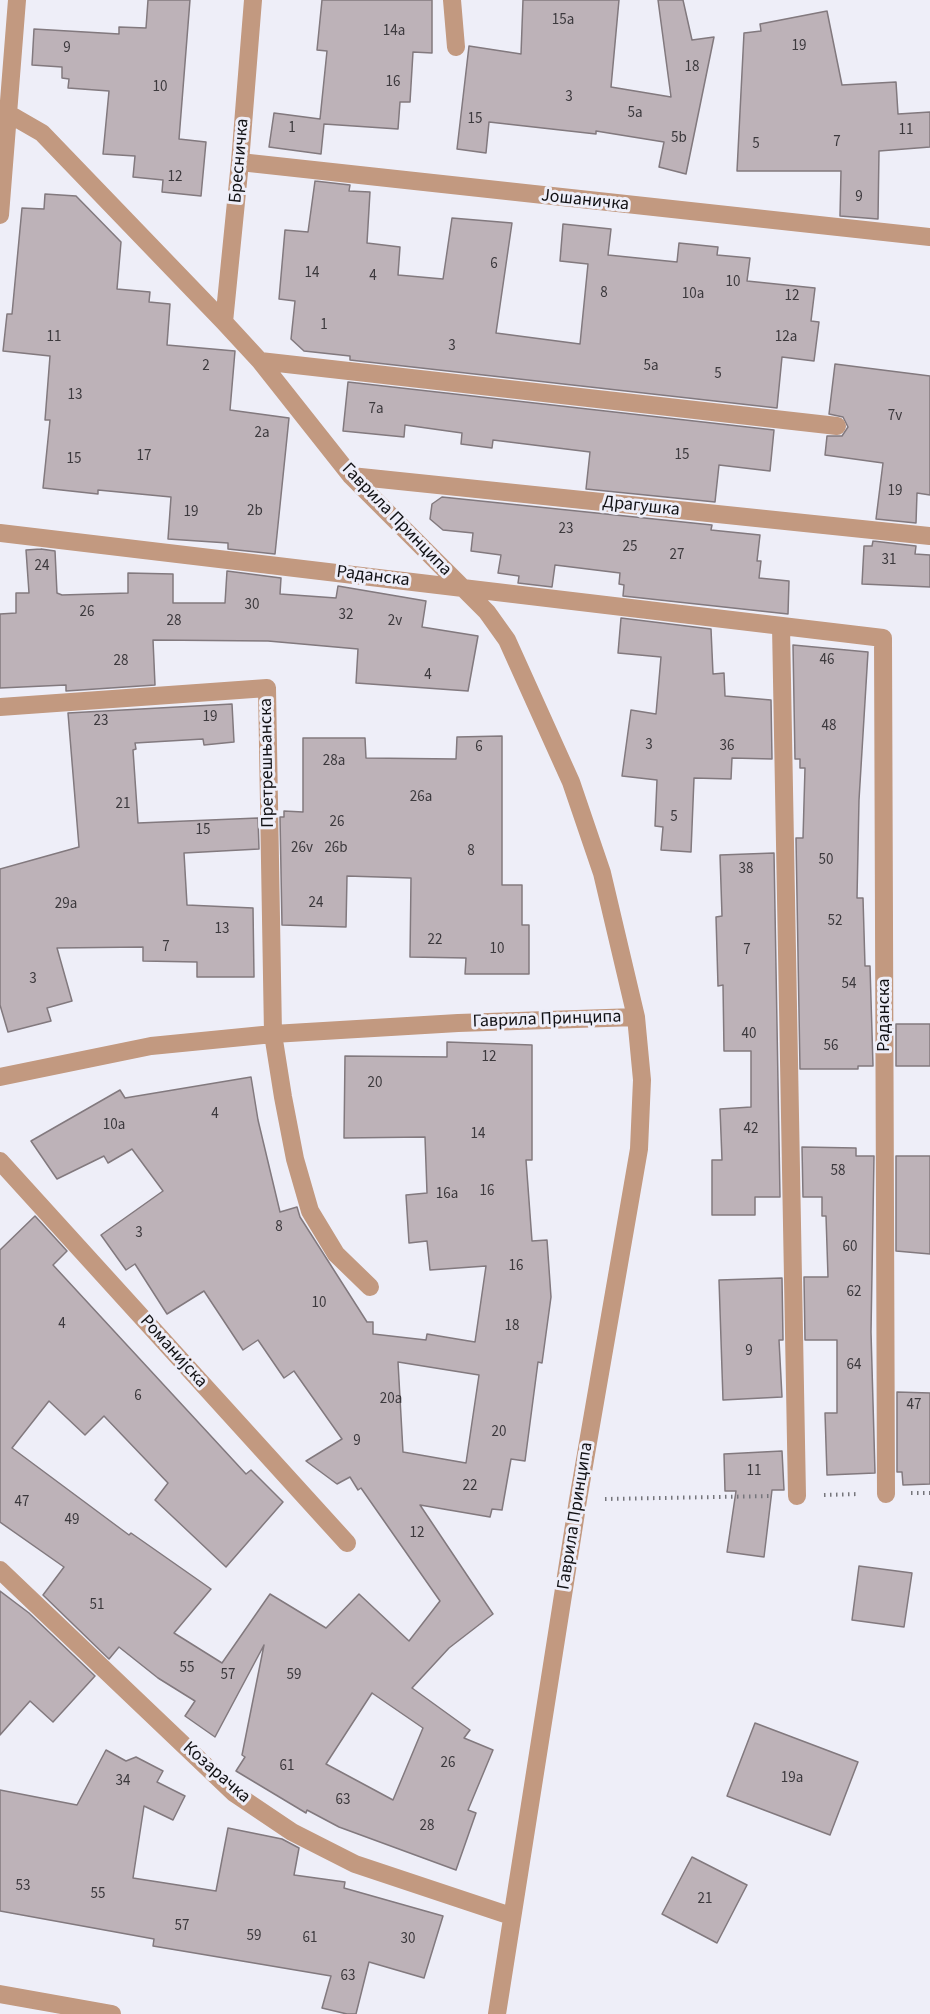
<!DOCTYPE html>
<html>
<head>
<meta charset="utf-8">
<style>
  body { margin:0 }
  canvas { display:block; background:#eeeef8 }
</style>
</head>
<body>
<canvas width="930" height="2014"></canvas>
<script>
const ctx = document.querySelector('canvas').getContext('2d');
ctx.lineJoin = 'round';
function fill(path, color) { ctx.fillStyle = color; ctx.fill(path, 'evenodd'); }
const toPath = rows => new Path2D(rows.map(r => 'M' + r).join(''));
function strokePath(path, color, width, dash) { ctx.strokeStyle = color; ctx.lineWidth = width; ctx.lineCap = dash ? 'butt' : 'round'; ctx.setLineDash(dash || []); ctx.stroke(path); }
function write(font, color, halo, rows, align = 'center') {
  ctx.font = font + ' "Source Sans 3",sans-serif'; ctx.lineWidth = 6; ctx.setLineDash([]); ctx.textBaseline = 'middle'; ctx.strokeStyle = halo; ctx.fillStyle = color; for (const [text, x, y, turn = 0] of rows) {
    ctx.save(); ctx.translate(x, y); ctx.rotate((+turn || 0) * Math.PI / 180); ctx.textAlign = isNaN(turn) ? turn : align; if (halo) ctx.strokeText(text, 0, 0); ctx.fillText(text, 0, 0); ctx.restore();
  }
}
const building = toPath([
  [148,0,190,0,179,139,206,142,201,196,162,192,163,180,133,177,135,156,103,154,109,91,68,88,69,79,62,78,62,67,32,65,34,29,119,34,119,27,146,28,148,0],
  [322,0,432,0,432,53,413,52,410,102,400,102,398,129,324,124,321,154,269,147,274,113,320,119,327,51,317,50,322,0],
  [523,0,619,0,611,87,671,97,658,0,683,0,692,40,714,37,686,174,659,167,664,142,596,131,596,134,489,122,486,153,457,149,469,46,521,54,523,0],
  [827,11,842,85,896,82,898,114,930,112,930,147,879,151,878,219,840,216,841,171,737,171,744,33,761,31,760,24,827,11],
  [315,181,350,185,349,191,370,192,367,243,400,247,398,275,443,279,452,218,512,223,496,333,580,344,588,264,560,261,563,224,611,229,608,255,677,262,679,243,718,247,717,255,750,258,747,281,815,288,811,321,819,322,814,361,782,357,777,408,350,360,350,356,304,351,291,339,295,301,279,299,285,230,308,232,315,181],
  [45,194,76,196,121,242,117,289,150,292,149,302,170,304,167,345,235,351,230,410,289,418,275,554,228,549,228,543,168,539,171,497,98,490,98,494,43,488,50,420,45,420,50,356,3,351,7,314,12,314,22,208,44,209,45,194],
  [835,364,930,376,930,495,917,493,916,523,876,519,883,463,825,455,827,436,842,436,848,427,843,417,829,414,835,364],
  [348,382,774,430,770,471,719,465,715,502,586,489,590,452,493,440,492,448,461,444,462,433,405,425,404,437,343,431,348,382],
  [442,497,712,525,711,530,760,535,757,561,761,561,759,578,789,581,788,614,623,596,624,585,619,584,620,573,555,565,552,587,518,583,519,576,498,573,501,555,471,551,473,533,443,530,430,519,432,504,442,497],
  [873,541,916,546,915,554,930,555,930,587,862,584,864,546,872,546,873,541],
  [41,549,55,551,57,593,62,595,128,593,128,573,173,574,173,603,225,603,227,571,281,578,280,594,336,598,338,586,426,601,422,627,478,636,468,691,356,683,358,649,268,641,153,640,155,685,66,691,66,685,0,688,0,614,16,613,16,593,29,593,26,550,41,549],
  [621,618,711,629,713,674,724,673,725,696,771,700,772,759,732,758,731,779,694,778,691,852,661,850,663,827,655,826,657,780,622,776,631,710,656,714,661,657,618,653,621,618],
  [793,645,868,652,859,800,857,898,863,898,865,966,870,966,873,1066,858,1066,858,1069,800,1069,796,838,803,838,805,768,800,768,800,759,795,759,793,645],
  [232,704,234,742,204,745,203,739,135,743,136,749,133,750,138,823,258,818,259,849,184,853,187,905,253,908,254,977,197,977,197,962,143,961,143,947,57,948,72,1001,47,1008,51,1021,8,1032,0,1005,0,869,79,847,68,713,232,704],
  [502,736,502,885,522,885,522,925,529,925,529,974,465,974,466,958,410,957,411,878,347,876,346,927,282,925,280,817,284,817,284,811,303,812,303,738,365,738,366,758,456,759,457,737,502,736],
  [774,853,780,1197,755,1197,755,1215,712,1215,712,1160,722,1160,720,1109,751,1107,751,1051,724,1051,723,985,718,986,716,917,722,916,720,855,774,853],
  [896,1024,930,1024,930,1066,896,1066,896,1024],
  [447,1042,532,1045,532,1160,526,1160,532,1241,547,1240,551,1297,542,1363,538,1362,525,1461,511,1459,502,1510,492,1509,490,1517,420,1505,493,1614,449,1648,412,1688,470,1730,464,1738,493,1750,468,1810,476,1813,456,1870,339,1827,307,1810,306,1813,236,1771,245,1757,242,1755,264,1645,215,1737,185,1716,195,1701,158,1678,119,1647,109,1659,43,1595,64,1567,0,1522,0,1250,35,1216,67,1251,53,1265,246,1474,251,1470,283,1502,226,1567,155,1500,168,1483,104,1416,85,1435,49,1401,12,1448,129,1535,131,1533,211,1589,174,1633,222,1663,270,1594,326,1628,359,1594,409,1641,440,1601,361,1488,358,1490,350,1477,337,1484,306,1461,342,1439,294,1371,284,1378,258,1340,243,1350,204,1291,167,1314,135,1264,126,1270,101,1235,163,1191,132,1149,108,1163,104,1156,57,1179,31,1141,120,1090,125,1098,251,1077,258,1120,280,1212,297,1207,300,1217,367,1322,373,1322,373,1334,426,1340,427,1334,475,1342,486,1266,430,1270,427,1241,409,1243,406,1195,427,1193,425,1137,344,1138,345,1056,447,1057,447,1042],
  [398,1362,479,1375,466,1463,403,1452,398,1362],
  [372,1693,423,1728,393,1800,326,1764,372,1693],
  [802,1147,856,1148,856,1156,874,1156,871,1332,875,1473,827,1475,825,1413,837,1413,837,1340,805,1340,804,1277,828,1277,826,1216,822,1216,822,1197,803,1197,802,1147],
  [896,1156,930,1156,930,1254,896,1251,896,1156],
  [782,1278,783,1340,779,1340,782,1397,723,1400,719,1280,782,1278],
  [897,1392,930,1393,930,1484,903,1485,902,1472,897,1472,897,1392],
  [782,1451,784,1490,772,1490,764,1557,727,1552,736,1491,725,1491,724,1454,782,1451],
  [859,1566,912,1573,904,1627,852,1620,859,1566],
  [0,1591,29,1613,95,1676,53,1722,30,1701,0,1735,0,1591],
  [755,1723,858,1762,830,1835,727,1796,755,1723],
  [106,1750,126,1761,136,1757,163,1771,157,1782,185,1796,173,1820,144,1806,133,1878,216,1891,228,1828,282,1839,299,1848,294,1875,345,1882,344,1888,443,1916,424,1978,369,1962,356,2014,347,2014,322,2008,331,1976,153,1946,154,1939,0,1911,0,1790,77,1805,106,1750],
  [692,1857,747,1885,717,1943,662,1914,692,1857]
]);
fill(building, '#bdb2b8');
strokePath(building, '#82797e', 1.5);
strokePath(toPath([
  [911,1493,930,1493],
  [824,1495,859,1494],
  [605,1499,772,1496]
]), '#75757b', 4, [1.5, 4.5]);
strokePath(toPath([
  [452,0,456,47],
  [9,114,42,133,224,322,260,361,351,476,487,612,507,640,571,782,602,873,636,1017,642,1080,639,1149,578,1500,497,2014],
  [240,162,930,237],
  [0,215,17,0],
  [224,322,240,162,253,0],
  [260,361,837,426],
  [351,476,930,536],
  [0,533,883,638,886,1494],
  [781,626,797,1496],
  [0,707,267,688,273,1034,283,1097,295,1159,310,1211,336,1254,370,1287],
  [0,1077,151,1046,273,1034,458,1023,636,1017],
  [0,1161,347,1543],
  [0,1570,234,1793,292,1832,355,1864,511,1916],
  [0,1994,112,2014]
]), '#c29980', 18);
write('15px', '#3c393d', null, [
  ["15a",563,21],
  ["14a",394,32],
  ["19",799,47],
  ["9",67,49],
  ["18",692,68],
  ["16",393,83],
  ["10",160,88],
  ["3",569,98],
  ["5a",635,114],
  ["15",475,120],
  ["1",292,129],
  ["11",906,131],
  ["5b",679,139],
  ["7",837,143],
  ["5",756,145],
  ["12",175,178],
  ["9",859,198],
  ["6",494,265],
  ["14",312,274],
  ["4",373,277],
  ["10",733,283],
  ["8",604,294],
  ["10a",693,295],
  ["12",792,297],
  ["1",324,326],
  ["11",54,338],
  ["12a",786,338],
  ["3",452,347],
  ["2",206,367],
  ["5a",651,367],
  ["5",718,375],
  ["13",75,396],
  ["7a",376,410],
  ["7v",895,417],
  ["2a",262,434],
  ["15",682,456],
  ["17",144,457],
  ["15",74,460],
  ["19",895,492],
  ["2b",255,512],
  ["19",191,513],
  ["23",566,530],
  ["25",630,548],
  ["27",677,556],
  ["31",889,561],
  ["24",42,567],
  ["30",252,606],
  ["26",87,613],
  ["32",346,616],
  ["28",174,622],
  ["2v",395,622],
  ["46",827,661],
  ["28",121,662],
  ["4",428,676],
  ["19",210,718],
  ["23",101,722],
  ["48",829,727],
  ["3",649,746],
  ["36",727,747],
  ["6",479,748],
  ["28a",334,762],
  ["26a",421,798],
  ["21",123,805],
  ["5",674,818],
  ["26",337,823],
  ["15",203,831],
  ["26v",302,849],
  ["26b",336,849],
  ["8",471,852],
  ["50",826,861],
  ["38",746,870],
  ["24",316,904],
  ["29a",66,905],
  ["52",835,922],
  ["13",222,930],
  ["22",435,941],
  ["7",166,948],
  ["10",497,950],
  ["7",747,951],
  ["3",33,980],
  ["54",849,985],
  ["40",749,1035],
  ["56",831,1047],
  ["12",489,1058],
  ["20",375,1084],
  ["4",215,1115],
  ["10a",114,1126],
  ["42",751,1130],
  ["14",478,1135],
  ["58",838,1172],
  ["16",487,1192],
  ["16a",447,1195],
  ["8",279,1228],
  ["3",139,1234],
  ["60",850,1248],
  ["16",516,1267],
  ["62",854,1293],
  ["10",319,1304],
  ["4",62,1325],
  ["18",512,1327],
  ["9",749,1352],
  ["64",854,1366],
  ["6",138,1397],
  ["20a",391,1400],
  ["47",914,1406],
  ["20",499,1433],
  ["9",357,1442],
  ["11",754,1472],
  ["22",470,1487],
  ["47",22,1503],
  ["49",72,1521],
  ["12",417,1534],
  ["51",97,1606],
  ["55",187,1669],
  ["57",228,1676],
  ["59",294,1676],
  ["26",448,1764],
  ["61",287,1767],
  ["19a",792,1779],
  ["34",123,1782],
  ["63",343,1801],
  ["28",427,1827],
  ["53",23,1887],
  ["55",98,1895],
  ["21",705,1900],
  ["57",182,1927],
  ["59",254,1937],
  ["61",310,1939],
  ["30",408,1940],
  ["63",348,1977]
]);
write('18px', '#111114', '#eeeef8', [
  ["Бресничка",240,161,-85],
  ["Јошаничка",585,201,6],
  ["Драгушка",641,507,6],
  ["Гаврила Принципа",396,520,46],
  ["Раданска",373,577,7],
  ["Претрешњанска",268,763,-91],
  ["Раданска",885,1015,-90],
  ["Гаврила Принципа",547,1020,-2],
  ["Романијска",173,1352,48],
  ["Гаврила Принципа",576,1516,-81],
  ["Козарачка",216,1773,41]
]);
</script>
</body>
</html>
